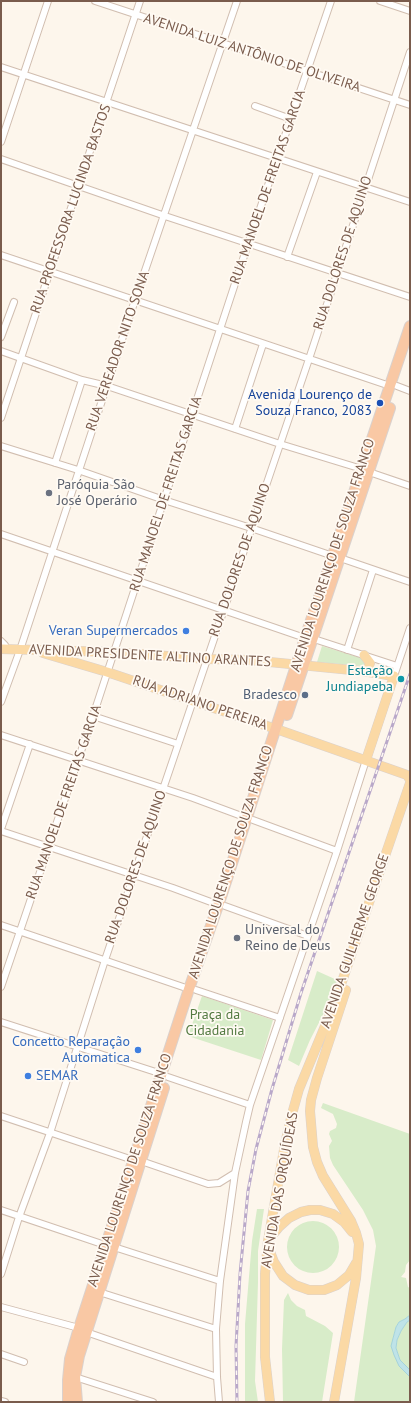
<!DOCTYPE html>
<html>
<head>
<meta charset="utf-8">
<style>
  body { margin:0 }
  #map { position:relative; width:411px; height:1403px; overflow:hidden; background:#fdf6ec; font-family:"PT Sans",sans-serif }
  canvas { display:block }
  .frame { position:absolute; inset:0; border:2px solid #7a5c4d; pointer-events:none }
</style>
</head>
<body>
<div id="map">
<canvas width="411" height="1403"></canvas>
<div class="frame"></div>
</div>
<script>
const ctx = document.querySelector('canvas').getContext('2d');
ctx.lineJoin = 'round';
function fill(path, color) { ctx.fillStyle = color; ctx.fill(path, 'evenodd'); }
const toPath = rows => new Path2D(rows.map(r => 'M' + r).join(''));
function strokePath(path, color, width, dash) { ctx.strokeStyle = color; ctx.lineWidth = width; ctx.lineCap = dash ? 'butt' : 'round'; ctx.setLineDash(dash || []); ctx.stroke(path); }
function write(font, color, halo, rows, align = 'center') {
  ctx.font = font + ' "PT Sans",sans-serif'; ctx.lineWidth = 3.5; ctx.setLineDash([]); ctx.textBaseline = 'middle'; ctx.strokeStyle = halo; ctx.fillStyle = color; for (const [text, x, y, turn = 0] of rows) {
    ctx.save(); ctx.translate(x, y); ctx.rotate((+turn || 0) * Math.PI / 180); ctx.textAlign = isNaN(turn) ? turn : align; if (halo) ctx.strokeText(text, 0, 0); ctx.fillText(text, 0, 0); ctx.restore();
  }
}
fill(toPath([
  [322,646,361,658,366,664,362,666,317,662],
  [317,971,337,980,327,1007,310,1040,299,1066,288,1060],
  [202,996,273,1020,261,1060,188,1036],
  [323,1103,410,1134,410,1260,406,1265,405,1272,401,1277,406,1278,408,1287,410,1288,410,1315,405,1319,399,1322,396,1327,393,1339,399,1366,410,1377,410,1402,354,1402,376,1246,373,1230,363,1210,333,1165,330,1158,329,1146,332,1141,329,1134,330,1131,336,1128,337,1124,333,1114,321,1108],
  [257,1209,264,1209,258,1251,258,1282,255,1381,258,1402,245,1402,245,1324,252,1241],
  '287 1247a26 26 0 1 1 52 0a26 26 0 1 1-52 0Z',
  [288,1293,291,1300,297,1306,305,1310,306,1316,325,1326,333,1333,322,1402,283,1402,282,1349,284,1300],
  [410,1320,410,1370,400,1360,396,1348,397,1340,401,1331,407,1322]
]), '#d8ecc9');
const water = toPath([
  [410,1315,410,1320,407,1322,401,1331,397,1340,396,1348,400,1360,410,1370,410,1377,399,1366,394,1355,391,1346,396,1327,399,1322,405,1319,410,1315]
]);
fill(water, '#bfe3e8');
strokePath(water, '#a5d3da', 1);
const minor = toPath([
  [95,1,410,105],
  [380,1,410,11],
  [1,67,410,202],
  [255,106,291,119],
  [1,142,48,1],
  [1,159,165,216,410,297],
  [1,255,390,386],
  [287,257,317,172],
  [1,337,14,302],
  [1,351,82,380,107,386,280,444,362,469],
  [397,386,410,391],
  [1,418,140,1],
  [235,429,263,344],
  [1,446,78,470,164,500,251,528,333,556],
  [55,463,82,380],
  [369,472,410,486],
  [1,534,305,638],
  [340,558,410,582],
  [314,639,397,666],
  [1,641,5,645,4,649],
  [347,650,373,570],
  [394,676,410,628],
  [1,702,20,650,135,300,237,1],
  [93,716,178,744],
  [1,735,193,798,247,818],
  [253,820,337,851],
  [1,829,30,744],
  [1,831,173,888,219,905],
  [225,906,308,936],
  [1,925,189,989],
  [1,987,93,716,248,244,331,1],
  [196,990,280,1018],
  [1,1022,162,1074],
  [168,1077,250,1105],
  [1,1116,133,1160],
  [141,1161,208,1184,219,1183,235,1173],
  [1,1210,105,1245],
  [114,1247,220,1281],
  [1,1274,19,1217,50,1133,105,960,309,359,410,52],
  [99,1292,216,1329],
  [1,1307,79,1328],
  [86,1332,217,1377],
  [1,1354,24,1362],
  [75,1377,153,1402],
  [1,1401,5,1402],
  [219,1402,217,1377,216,1329,220,1281,235,1173,246,1122,250,1105,337,851,366,760]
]);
const primary = toPath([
  [1,649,114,652,207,659,249,660,362,671,394,676,366,760],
  [43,653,107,672,282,731,407,775,410,780],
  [362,671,368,668,370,663,364,655],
  [270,1238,279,1227,289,1218,301,1212,310,1210,320,1210,333,1214,344,1222,352,1232],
  [269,1249,274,1262,283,1276,295,1285,309,1290,324,1290,337,1285,349,1275,356,1263],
  [270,1402,265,1357,265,1274,268,1241,285,1144,292,1114,299,1089,335,1002,410,783],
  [334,1402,356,1278,359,1244,356,1233,351,1221,323,1176,317,1162,313,1147,310,1111,311,1100,317,1078,346,990]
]);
const trunk = toPath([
  [287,715,390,408],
  [68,1402,68,1380,70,1359,79,1328,189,989,222,894,305,638,410,326],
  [77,1402,75,1377,79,1356,164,1088]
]);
strokePath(minor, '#d1beb0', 8);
strokePath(primary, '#dad1cd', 10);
strokePath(trunk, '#dad1cd', 12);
strokePath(minor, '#fff', 6);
strokePath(primary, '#fbd9a5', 9);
strokePath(trunk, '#f9c8a4', 10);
const rail = toPath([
  [237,1402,236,1346,240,1274,248,1191,256,1149,272,1089,301,993,410,674]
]);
strokePath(rail, '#b9a8c9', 3);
strokePath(rail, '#fffaf3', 1.5, [4.5]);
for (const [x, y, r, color] of [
  [380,403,4,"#1a4fb4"],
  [49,493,4,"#6b7280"],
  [186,631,4,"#3f7fe0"],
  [401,679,4,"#0f9aa8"],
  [305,695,4,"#5c6f8a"],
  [237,938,4,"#6b7280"],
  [138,1050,4,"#3f7fe0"],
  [28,1076,4,"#3f7fe0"]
]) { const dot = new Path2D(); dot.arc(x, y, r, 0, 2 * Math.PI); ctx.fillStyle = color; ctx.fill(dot); strokePath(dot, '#fffaf3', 1.5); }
write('14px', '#7a5c4d', '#fffaf3', [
  ["AVENIDA LUIZ ANTÔNIO DE OLIVEIRA",252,53,18],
  ["RUA MANOEL DE FREITAS GARCIA",268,187,-71],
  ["RUA PROFESSORA LUCINDA BASTOS",71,209,-71],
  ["RUA DOLORES DE AQUINO",343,253,-72],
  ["RUA VEREADOR NITO SONA",118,351,-71],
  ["RUA MANOEL DE FREITAS GARCIA",166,494,-72],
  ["AVENIDA LOURENÇO DE SOUZA FRANCO",333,555,-72],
  ["RUA DOLORES DE AQUINO",240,560,-71],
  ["AVENIDA PRESIDENTE ALTINO ARANTES",150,656,3],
  ["RUA ADRIANO PEREIRA",200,703,19],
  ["RUA MANOEL DE FREITAS GARCIA",64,802,-71],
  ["AVENIDA LOURENÇO DE SOUZA FRANCO",231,862,-72],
  ["RUA DOLORES DE AQUINO",136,867,-71],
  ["AVENIDA GUILHERME GEORGE",355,941,-71],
  ["AVENIDA LOURENÇO DE SOUZA FRANCO",130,1170,-72],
  ["AVENIDA DAS ORQUÍDEAS",280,1190,-80]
]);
write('14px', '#164399', '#fffaf3', [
  ["Avenida Lourenço de",372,395],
  ["Souza Franco, 2083",372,411]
], 'right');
write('14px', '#5b616d', '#fffaf3', [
  ["Paróquia São",57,485],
  ["José Operário",57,501],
  ["Universal do",245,930],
  ["Reino de Deus",245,946]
], 'left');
write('14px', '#366cbe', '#fffaf3', [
  ["Veran Supermercados",178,631],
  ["Concetto Reparação",130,1042],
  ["Automatica",130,1058],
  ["SEMAR",36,1076,"left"]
], 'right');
write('14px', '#0d838f', '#fffaf3', [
  ["Estação",393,671],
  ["Jundiapeba",393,687]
], 'right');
write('14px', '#4e5e75', '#fffaf3', [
  ["Bradesco",297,695]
], 'right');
write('14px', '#537a41', '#fffaf3', [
  ["Praça da",215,1015],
  ["Cidadania",215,1031]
]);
</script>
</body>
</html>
